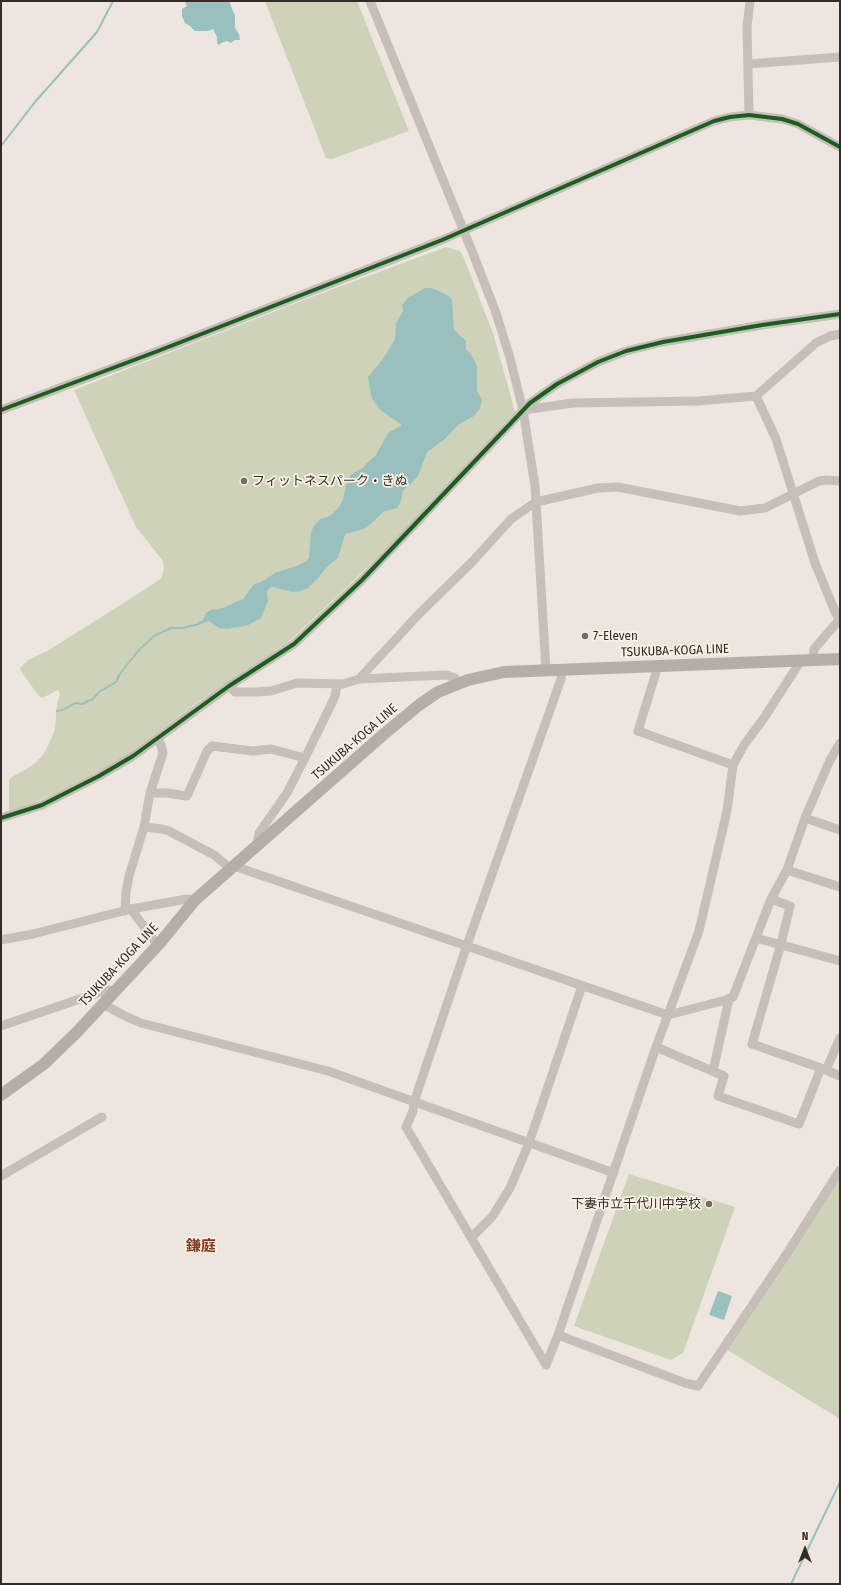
<!DOCTYPE html>
<html>
<head>
<meta charset="utf-8">
<style>
  body { margin:0 }
  #map { position:relative; width:841px; height:1585px; overflow:hidden; background:#ece6df; font-family:"Fira Sans Condensed",sans-serif }
  canvas { display:block }
  .frame { position:absolute; inset:0; border:2px solid #362c27; pointer-events:none }
  .north { position:absolute; left:785px; top:1529px; width:40px; height:40px; -webkit-text-stroke:3px #faf1e6; paint-order:stroke; rotate:0deg; font-size:11px; font-weight:700; line-height:16px; text-align:center; color:#362c27 }
  .north::after { content:''; display:block; margin:auto; width:14px; height:18px; background:#362c27; clip-path:polygon(50% 0,100% 100%,50% 72%,0 100%) }
</style>
</head>
<body>
<div id="map">
<canvas width="841" height="1585"></canvas>
<div class="frame"></div>
<div class="north">N</div>
</div>
<script>
const ctx = document.querySelector('canvas').getContext('2d');
ctx.lineJoin = 'round';
function fill(path, color) { ctx.fillStyle = color; ctx.fill(path, 'evenodd'); }
const toPath = rows => new Path2D(rows.map(r => 'M' + r).join(''));
function strokePath(path, color, width, dash) { ctx.strokeStyle = color; ctx.lineWidth = width; ctx.lineCap = dash ? 'butt' : 'round'; ctx.setLineDash(dash || []); ctx.stroke(path); }
function write(font, color, halo, rows, align = 'center') {
  ctx.font = font + ' "Fira Sans Condensed","Noto Sans JP",sans-serif'; ctx.lineWidth = 3.5; ctx.setLineDash([]); ctx.textBaseline = 'middle'; ctx.strokeStyle = halo; ctx.fillStyle = color; for (const [text, x, y, turn = 0] of rows) {
    ctx.save(); ctx.translate(x, y); ctx.rotate((+turn || 0) * Math.PI / 180); ctx.textAlign = isNaN(turn) ? turn : align; if (halo) ctx.strokeText(text, 0, 0); ctx.fillText(text, 0, 0); ctx.restore();
  }
}
fill(toPath([
  [265,1,357,1,409,131,332,159,326,158],
  [446,247,460,251,464,258,494,336,515,412,391,544,346,588,287,643,205,697,128,754,96,773,58,792,26,806,9,811,9,780,12,777,33,765,43,755,49,744,55,729,57,704,60,694,58,690,42,698,39,696,23,674,20,668,28,660,49,650,152,585,161,578,164,569,163,561,136,527,74,390,309,298],
  [840,1170,840,1419,724,1348],
  [629,1174,735,1207,683,1353,671,1360,574,1326]
]), '#cdd2b8');
fill(toPath([
  [185,1,229,1,235,16,235,28,239,34,240,40,235,40,231,43,227,41,221,43,219,45,217,43,217,37,213,29,208,31,195,31,190,26,185,23,182,16,182,9,187,6],
  [425,288,431,288,439,291,449,296,452,300,454,330,466,341,466,349,472,356,477,366,477,390,482,400,480,408,474,416,459,424,445,439,427,452,418,476,403,491,401,501,397,508,383,512,374,521,364,529,345,534,338,558,327,567,317,579,308,588,301,591,293,592,273,587,271,587,267,591,268,601,261,618,248,625,227,629,219,628,209,621,201,624,199,624,198,622,203,620,206,613,213,609,217,610,225,607,243,599,254,584,261,582,275,573,299,565,306,561,309,558,311,532,314,526,320,519,330,516,339,507,343,500,346,485,350,476,358,470,363,468,365,465,376,455,388,433,402,425,379,409,378,406,374,402,371,395,368,377,383,359,395,339,396,323,403,311,402,305,409,297],
  [718,1291,732,1296,724,1320,709,1315]
]), '#9abfbf');
strokePath(toPath([
  [1,146,35,102,97,32,113,1],
  [57,711,63,710,75,703,82,704,93,699,99,692,116,682,119,675,138,651,154,636,171,628,183,628,199,624],
  [791,1584,840,1482]
]), '#9abfbf', 2);
strokePath(toPath([
  [370,1,472,251,496,313,510,358,523,410,535,486,546,670],
  [748,64,840,57],
  [749,115,747,27,750,1],
  [756,396,776,439,815,563,836,614,840,617],
  [1,410,158,351,442,240,714,121,730,117,749,115,782,119,798,124,840,147],
  [523,410,573,403,698,401,756,396,816,343,830,336,840,334],
  [813,660,814,649,840,619],
  [658,666,638,731,733,765],
  [359,679,418,615,473,561,511,519,536,502,598,488,618,487,740,511,765,508,819,481,826,480,840,481],
  [229,686,235,692,256,692,271,691,297,683,343,684,359,679,446,675,455,678,458,683],
  [150,793,167,793,187,796,207,751,212,746,253,751,271,749,305,758],
  [1,818,42,805,99,776,133,756,229,686,294,644,362,580,530,403,557,384,598,362,626,351,663,342,762,325,840,314],
  [805,818,840,830],
  [144,827,162,829,169,831,214,855,230,868],
  [257,846,259,833,287,793,305,758,330,707,335,696,337,685],
  [234,866,668,1015,726,1000,733,997,771,899,787,870,805,818,830,760,840,743],
  [787,870,840,887],
  [771,899,790,906,781,944,752,1044,821,1068],
  [131,909,153,939,159,944],
  [125,911,126,892,129,876,144,827,150,793,163,753,162,748,158,738],
  [756,938,840,961],
  [1,940,33,934,131,909,187,899,195,900],
  [103,1004,123,1015,141,1023,328,1071,614,1173],
  [1,1026,106,990,109,990,113,993],
  [656,1047,724,1076,718,1096,799,1124,821,1068,840,1076],
  [826,1070,840,1038],
  [713,1071,729,999],
  [1,1176,102,1117],
  [471,1238,492,1217,510,1188,529,1143,582,986],
  [558,1335,685,1383,698,1386,788,1252,840,1170],
  [546,1365,406,1127,413,1111,414,1102,467,945,561,679,562,670],
  [546,1365,558,1335,656,1047,699,931,727,811,733,765,744,745,764,718,798,665,800,660]
]), '#c6beb8', 9);
strokePath(toPath([
  [1,1095,44,1064,77,1032,159,944,195,900,384,734,419,705,438,692,468,680,504,672,840,659]
]), '#b4ada8', 12);
strokePath(toPath([
  [1,410,158,351,442,240,714,121,730,117,749,115,782,119,798,124,840,147],
  [1,818,42,805,99,776,133,756,229,686,294,644,362,580,530,403,557,384,598,362,626,351,663,342,762,325,840,314]
]), '#1b5e20', 4);
for (const [x, y, r, color] of [
  [244,481,4,"#766d67"],
  [585,636,4,"#766d67"],
  [709,1204,4,"#766d67"]
]) { const dot = new Path2D(); dot.arc(x, y, r, 0, 2 * Math.PI); ctx.fillStyle = color; ctx.fill(dot); strokePath(dot, '#faf1e6', 1.5); }
write('13px', '#362c27', '#faf1e6', [
  ["フィットネスパーク・きぬ",252,481],
  ["7-Eleven",593,636],
  ["下妻市立千代川中学校",701,1204,"right"]
], 'left');
write('13px', '#362c27', '#faf1e6', [
  ["TSUKUBA-KOGA LINE",675,651,-2],
  ["TSUKUBA-KOGA LINE",355,742,-41],
  ["TSUKUBA-KOGA LINE",119,965,-47]
]);
write('bold 15px', '#89361c', '#faf1e6', [
  ["鎌庭",201,1247]
]);
</script>
</body>
</html>
